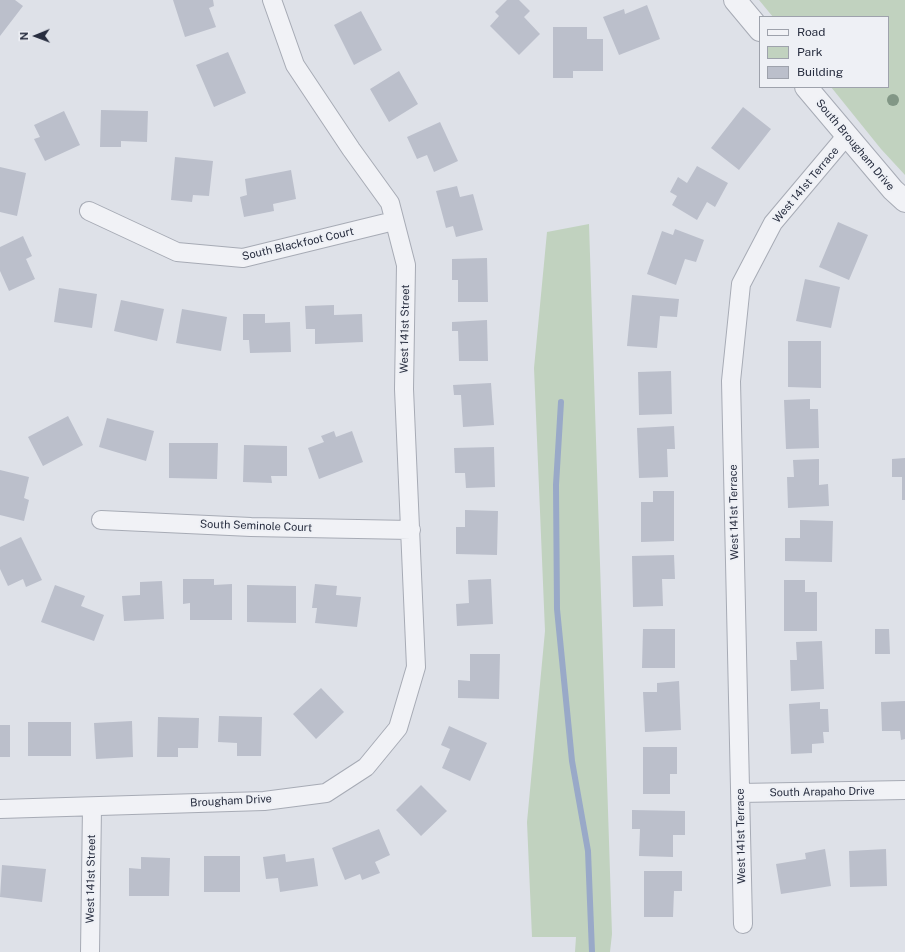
<!DOCTYPE html>
<html>
<head>
<meta charset="utf-8">
<style>
  body { margin:0 }
  #map { position:relative; width:905px; height:952px; overflow:hidden; background:#dee1e8; font-family:"Public Sans",sans-serif }
  canvas { display:block }
  .legend { position:absolute; left:759px; top:16px; width:130px; height:72px; box-sizing:border-box; background:#eef0f5; border:1px solid #9ea2ac; margin:0; padding:5px 7px; list-style:none; font-size:12px; color:#272d3f }
  .legend li { display:flex; align-items:center; gap:8px; height:20px }
  .legend b { width:20px; border:1px solid #9ea2ac }
  .north { position:absolute; left:16px; top:16px; width:40px; height:40px; -webkit-text-stroke:3px #eef0f5; paint-order:stroke; rotate:269deg; font-size:11px; font-weight:700; line-height:16px; text-align:center; color:#272d3f }
  .north::after { content:''; display:block; margin:auto; width:14px; height:18px; background:#272d3f; clip-path:polygon(50% 0,100% 100%,50% 72%,0 100%) }
</style>
</head>
<body>
<div id="map">
<canvas width="905" height="952"></canvas>
<ul class="legend">
<li><b style="height:5px;background:#f1f2f6"></b>Road</li>
<li><b style="height:11px;background:#c1d2bf"></b>Park</li>
<li><b style="height:11px;background:#bbbfcb"></b>Building</li>
</ul>
<div class="north">N</div>
</div>
<script>
const ctx = document.querySelector('canvas').getContext('2d');
ctx.lineJoin = 'round';
function fill(path, color) { ctx.fillStyle = color; ctx.fill(path, 'evenodd'); }
const toPath = rows => new Path2D(rows.map(r => 'M' + r).join(''));
function strokePath(path, color, width, dash) { ctx.strokeStyle = color; ctx.lineWidth = width; ctx.lineCap = dash ? 'butt' : 'round'; ctx.setLineDash(dash || []); ctx.stroke(path); }
function write(font, color, halo, rows, align = 'center') {
  ctx.font = font + ' "Public Sans",sans-serif'; ctx.lineWidth = 4; ctx.setLineDash([]); ctx.textBaseline = 'middle'; ctx.strokeStyle = halo; ctx.fillStyle = color; for (const [text, x, y, turn = 0] of rows) {
    ctx.save(); ctx.translate(x, y); ctx.rotate((+turn || 0) * Math.PI / 180); ctx.textAlign = isNaN(turn) ? turn : align; if (halo) ctx.strokeText(text, 0, 0); ctx.fillText(text, 0, 0); ctx.restore();
  }
}
fill(toPath([
  [759,0,905,0,905,175,881,149,831,87,888,87,888,17,773,17],
  [589,224,612,934,610,952,575,952,576,937,532,937,527,822,545,631,534,368,547,232]
]), '#c1d2bf');
strokePath(toPath([
  [561,402,556,485,557,609,572,761,588,851,592,952]
]), '#99a9c8', 6);
fill(toPath([
  [0,0,15,0,23,6,0,36],
  [173,0,213,0,214,6,209,8,216,27,185,37],
  [507,0,519,0,530,11,524,17,540,34,519,55,490,26,499,16,495,12],
  [647,5,660,39,619,55,603,17,624,9,625,14],
  [361,11,382,50,354,65,334,25],
  [553,27,587,27,587,39,603,39,603,71,573,71,573,78,553,78],
  [228,52,246,93,214,107,196,65],
  [399,71,418,104,389,122,370,89],
  [743,107,771,129,739,170,711,148],
  [101,110,148,111,147,142,121,141,121,147,100,147],
  [64,111,80,145,45,161,34,139,40,137,34,125],
  [440,122,458,161,434,172,427,155,417,159,407,137],
  [175,157,213,161,209,196,193,195,192,202,171,200],
  [697,166,728,183,715,207,707,202,697,220,672,205,677,196,670,192,678,177,687,183],
  [0,167,26,173,17,216,0,212],
  [291,170,296,199,273,204,274,211,244,217,240,197,247,195,245,179],
  [457,186,460,197,473,194,483,230,456,237,453,226,446,228,436,191],
  [838,222,868,235,849,280,819,267],
  [675,229,704,240,696,262,685,259,676,285,647,274,662,231,673,235],
  [23,236,32,256,26,259,35,279,9,291,0,271,0,247],
  [487,258,488,302,458,302,458,280,452,280,452,259],
  [805,279,840,287,831,328,796,321],
  [59,288,97,294,92,328,54,322],
  [632,295,679,299,677,317,660,316,657,348,627,346],
  [121,300,164,309,157,341,114,331],
  [334,305,334,315,362,314,363,342,315,344,315,329,306,329,305,306],
  [182,309,227,317,221,351,176,343],
  [243,314,265,314,265,323,290,322,291,352,250,353,249,340,243,340],
  [487,320,488,361,459,361,458,331,452,331,452,322],
  [788,341,821,341,821,388,788,387],
  [671,371,672,414,639,415,638,372],
  [491,383,494,425,463,427,461,395,454,395,453,385],
  [810,399,810,409,818,409,819,448,786,449,784,400],
  [68,416,83,445,43,466,28,437],
  [107,418,154,431,146,461,99,447],
  [674,426,675,449,667,449,668,477,639,478,637,428],
  [334,431,336,437,352,431,363,462,319,479,308,448,324,442,321,436],
  [169,443,218,443,217,479,169,478],
  [244,445,287,446,287,476,271,476,272,483,243,482],
  [494,447,495,487,466,488,465,473,455,473,454,448],
  [905,458,905,500,902,500,902,477,892,477,892,459],
  [819,459,819,485,828,484,829,506,788,508,787,477,794,477,793,460],
  [0,470,29,477,24,498,29,500,24,521,0,515],
  [653,491,674,491,674,541,641,542,641,502,653,502],
  [465,510,498,511,497,555,456,554,456,527,465,527],
  [800,520,833,521,832,562,785,561,785,538,800,538],
  [21,537,42,580,26,587,23,579,8,586,0,569,0,547],
  [674,555,675,579,662,579,663,606,633,607,632,556],
  [183,579,214,579,214,585,232,584,232,620,190,620,190,603,183,604],
  [491,579,493,624,457,626,456,604,469,603,468,580],
  [784,580,805,580,805,592,817,592,817,631,784,631],
  [162,581,164,619,124,621,122,596,140,595,140,582],
  [315,584,337,586,336,595,361,597,357,627,315,623,317,608,312,608],
  [55,585,85,596,81,606,104,615,94,641,41,622],
  [247,585,296,586,296,623,247,622],
  [643,629,675,629,675,668,642,668],
  [875,629,889,629,890,654,875,654],
  [822,641,824,689,791,691,790,660,797,660,796,642],
  [470,654,500,654,499,699,458,698,458,680,470,681],
  [679,681,681,730,645,732,643,692,657,692,657,683],
  [321,688,344,712,316,739,293,714],
  [905,701,905,739,901,740,900,731,882,731,881,702],
  [820,702,820,709,828,709,829,732,823,732,824,743,812,744,812,753,791,754,789,704],
  [219,716,262,717,261,756,237,756,237,743,218,742],
  [158,717,199,718,198,748,178,748,178,757,157,757],
  [132,721,133,757,96,759,94,723],
  [28,722,71,722,71,756,28,756],
  [0,725,10,725,10,757,0,757],
  [449,726,487,743,470,781,442,768,450,749,441,745],
  [643,747,677,747,677,774,670,774,670,794,643,794],
  [421,785,447,811,421,836,396,810],
  [632,810,685,811,685,835,673,835,673,857,639,856,640,829,632,829],
  [379,829,390,855,375,862,380,873,362,880,360,874,345,880,332,848],
  [825,849,831,886,781,894,776,864,806,859,805,853],
  [886,849,887,886,850,887,849,851],
  [285,854,286,862,314,858,318,886,280,892,278,878,266,879,263,857],
  [204,856,240,856,240,892,204,892],
  [141,857,170,858,169,896,129,896,129,868,141,869],
  [2,865,46,869,42,902,0,897],
  [644,871,682,871,682,891,674,891,673,917,644,917]
]), '#bbbfcb');
const minor = toPath([
  [89,211,177,252,243,258,394,221],
  [101,520,251,527,411,530],
  [740,793,905,790],
  [0,809,264,801,326,793,366,767,398,728,416,667,404,389,406,265,390,203,351,149,295,65,272,0],
  [743,924,731,381,741,284,773,223,847,135],
  [90,952,92,807]
]);
const tertiary = toPath([
  [735,0,760,30],
  [806,87,893,190,905,201]
]);
strokePath(minor, '#a7abb5', 20);
strokePath(tertiary, '#a7abb5', 24);
strokePath(minor, '#f1f2f6', 18);
strokePath(tertiary, '#f1f2f6', 22);
ctx.fillStyle = '#829786';
for (const [x, y] of [
  [893,100]
]) { ctx.beginPath(); ctx.arc(x, y, 6, 0, 2 * Math.PI); ctx.fill(); }
write('11px', '#272d3f', '#eef0f5', [
  ["South Brougham Drive",855,145,50],
  ["West 141st Terrace",806,185,-50],
  ["South Blackfoot Court",298,244,-13],
  ["West 141st Street",405,329,-89],
  ["West 141st Terrace",734,512,-91],
  ["South Seminole Court",256,526,2],
  ["South Arapaho Drive",822,792,-1],
  ["Brougham Drive",231,801,-3],
  ["West 141st Terrace",741,836,-91],
  ["West 141st Street",91,879,-89]
]);
</script>
</body>
</html>
